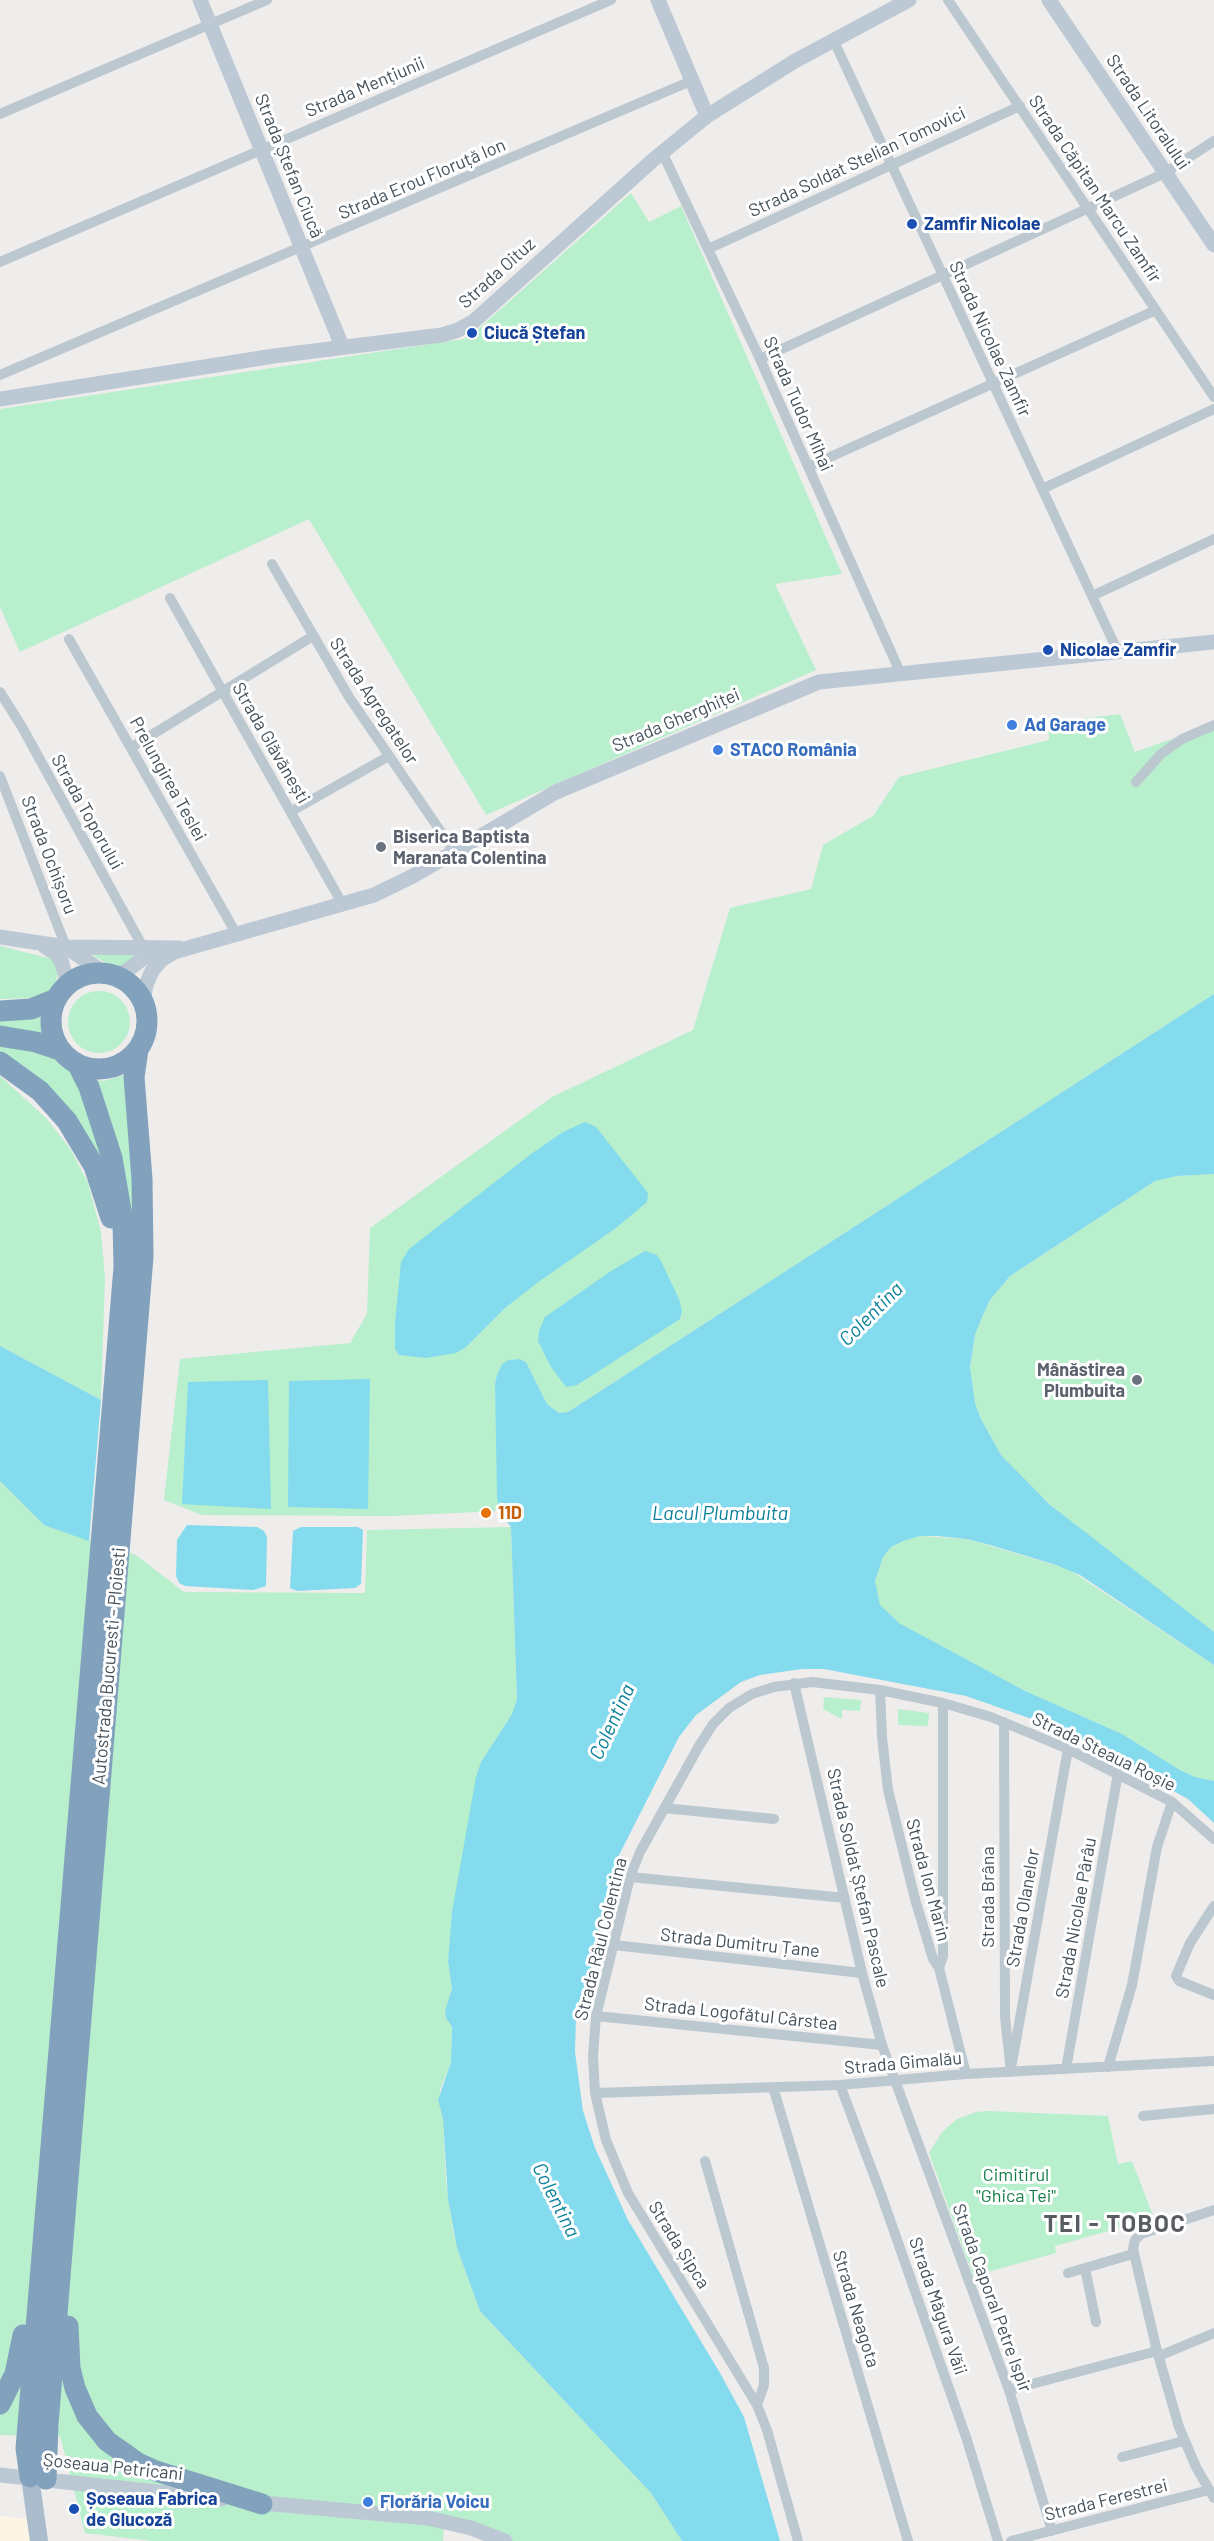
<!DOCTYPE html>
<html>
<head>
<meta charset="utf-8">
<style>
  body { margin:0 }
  canvas { display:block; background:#efecec }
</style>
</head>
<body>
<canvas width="1214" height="2541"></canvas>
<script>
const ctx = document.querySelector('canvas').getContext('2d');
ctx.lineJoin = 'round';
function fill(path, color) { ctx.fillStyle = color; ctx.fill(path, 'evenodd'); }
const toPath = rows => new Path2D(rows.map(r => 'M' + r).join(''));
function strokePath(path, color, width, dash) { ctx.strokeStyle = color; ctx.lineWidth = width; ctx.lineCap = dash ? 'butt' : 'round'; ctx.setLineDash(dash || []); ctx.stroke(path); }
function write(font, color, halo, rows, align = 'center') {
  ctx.font = font + ' Barlow,sans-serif'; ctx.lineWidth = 6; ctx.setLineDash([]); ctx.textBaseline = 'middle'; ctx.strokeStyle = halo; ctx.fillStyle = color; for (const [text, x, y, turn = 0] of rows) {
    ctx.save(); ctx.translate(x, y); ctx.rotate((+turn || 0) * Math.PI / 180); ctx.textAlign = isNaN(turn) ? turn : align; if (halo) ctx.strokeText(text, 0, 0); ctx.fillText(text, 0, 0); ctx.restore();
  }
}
fill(toPath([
  [0,2516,39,2520,42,2541,0,2541]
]), '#fcf4e4');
fill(toPath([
  [631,193,649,222,681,206,842,574,775,584,816,670,486,815,309,519,20,652,0,607,0,409,464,339,475,332],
  [1120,714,1135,752,1214,724,1214,994,568,1412,559,1413,547,1404,526,1362,519,1359,509,1360,497,1375,495,1384,499,1511,391,1516,202,1515,164,1500,180,1359,350,1343,367,1314,370,1228,552,1097,693,1030,730,908,811,889,823,845,873,816,899,777,1049,740,1048,723],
  [0,946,52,959,58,969,56,984,46,994,34,998,0,999],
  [84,950,140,953,124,966,114,968],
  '68 1022a31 31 0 1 1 62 0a31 31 0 1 1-62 0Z',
  [44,1012,43,1023,45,1039,0,1032,0,1017],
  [0,1042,51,1054,57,1062,74,1075,89,1102,106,1181,0,1057],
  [125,1075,133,1172,135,1246,92,1080,104,1081],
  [0,1076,47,1119,71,1150,88,1183,101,1232,105,1278,101,1400,0,1346],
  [1214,1174,1214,1632,1079,1529,1029,1486,1001,1455,981,1419,975,1403,970,1367,975,1335,982,1317,990,1300,1010,1276,1155,1181,1177,1176],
  [0,1481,44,1525,136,1555,184,1592,365,1593,367,1530,511,1527,517,1699,512,1714,481,1762,448,1962,452,1988,445,2011,446,2018,452,2027,451,2062,440,2090,440,2109,443,2119,446,2182,453,2230,457,2248,480,2311,651,2493,682,2541,505,2541,444,2522,443,2541,152,2541,85,2533,60,2436,0,2435],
  [920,1536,967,1539,1068,1569,1214,1665,1214,1781,1195,1777,1180,1770,1122,1734,1023,1690,977,1667,899,1623,886,1613,880,1605,876,1593,875,1581,883,1557,891,1547,903,1541],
  [824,1697,861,1700,860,1711,842,1710,842,1719,823,1709],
  [898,1709,929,1713,928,1726,898,1725],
  [988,2111,1108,2116,1118,2164,1132,2161,1154,2218,1055,2246,1056,2253,973,2276,929,2153,942,2132,957,2119,976,2112]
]), '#b8efcc');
fill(toPath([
  [1214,994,1214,1174,1177,1176,1155,1181,1010,1276,990,1300,982,1317,975,1335,970,1367,975,1403,981,1419,1001,1455,1049,1504,1214,1632,1214,1665,1080,1575,1056,1565,990,1545,967,1539,937,1536,920,1536,903,1541,891,1547,883,1557,875,1581,880,1605,899,1623,1023,1690,1122,1734,1180,1770,1195,1777,1214,1781,1214,1823,1188,1799,1079,1739,1029,1718,966,1696,824,1669,802,1669,760,1675,741,1682,696,1715,679,1737,615,1863,602,1940,587,1978,576,2017,575,2052,583,2111,595,2148,628,2220,720,2373,744,2417,780,2541,682,2541,651,2493,480,2311,457,2248,448,2199,443,2119,438,2100,451,2062,452,2027,446,2018,445,2011,452,1988,448,1962,452,1912,476,1777,481,1762,512,1714,517,1699,511,1527,499,1511,497,1496,495,1384,497,1375,502,1364,509,1360,519,1359,526,1362,547,1404,559,1413,568,1412],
  [585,1122,596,1127,641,1184,648,1193,647,1202,616,1228,537,1283,505,1308,466,1347,456,1353,426,1358,399,1355,395,1349,395,1322,401,1262,409,1249,531,1154,563,1132],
  [645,1251,657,1255,661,1261,679,1299,682,1311,680,1319,577,1385,566,1387,551,1367,538,1341,539,1331,545,1317,611,1271],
  [0,1346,101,1400,89,1541,44,1525,0,1481],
  [370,1379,368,1509,288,1507,289,1381],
  [268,1380,271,1509,182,1504,188,1382],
  [187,1525,257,1527,264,1531,267,1537,266,1586,253,1590,185,1586,179,1583,176,1576,177,1540],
  [301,1527,358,1527,363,1530,361,1584,355,1588,297,1591,290,1588,293,1531]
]), '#84dbed');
strokePath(toPath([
  [948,0,1214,397],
  [833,39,1118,652],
  [0,114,267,0],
  [662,152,760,359,900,672],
  [708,249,1020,106],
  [0,262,611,0],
  [760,359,1165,173,1214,141],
  [0,375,691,81],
  [808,467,1156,310],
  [1042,489,1214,409],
  [272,564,349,697,454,851],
  [1092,596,1214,539],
  [170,598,343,905],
  [69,639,237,935],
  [0,692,22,727,144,949],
  [132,747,313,636],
  [0,776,66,947],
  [1136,782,1161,754,1182,739,1214,725],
  [292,811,389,756],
  [794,1683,862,1973,882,2045,1009,2390,1052,2531],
  [880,1690,882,1737,888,1790,915,1899,933,1959,939,1968,966,2074],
  [1004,1722,1005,2017,1011,2072],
  [664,1808,774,1819],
  [630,1877,845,1898],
  [1214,1906,1190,1943,1176,1976,1179,1981,1214,1995],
  [614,1945,862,1973],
  [939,1968,943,1956,943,1703],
  [596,2016,882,2045],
  [1012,2063,1068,1749],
  [1108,2067,1132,1985,1157,1847,1172,1802],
  [1066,2069,1118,1773],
  [840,2085,881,2194,967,2440,998,2541],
  [773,2087,908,2541],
  [595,2093,840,2085,966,2074,1214,2061],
  [1143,2116,1214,2109],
  [705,2161,764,2368,764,2385,757,2405],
  [1214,2210,1141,2234,1135,2240,1133,2249,1157,2351,1179,2427,1196,2467,1214,2498],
  [1085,2268,1096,2322],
  [1068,2273,1133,2254],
  [1159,2356,1214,2333],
  [1009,2390,1157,2351],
  [1122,2457,1184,2441],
  [798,2541,767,2430,757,2405,628,2193,606,2140,595,2093,593,2056,596,2016,630,1877,640,1852,699,1746,713,1724,729,1708,752,1694,774,1687,812,1682,880,1690,943,1703,991,1717,1068,1749,1172,1802,1214,1839],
  [1011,2541,1209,2490]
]), '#bcc8cf', 10);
strokePath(toPath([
  [200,0,342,346],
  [658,0,707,116],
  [1049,0,1214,245],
  [0,399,274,356,442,335,458,330,474,321,653,160,707,116,795,61,909,0],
  [0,937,66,947,179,948],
  [44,946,55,953,61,960,68,984],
  [66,947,106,974],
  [111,975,125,972,150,953,161,949],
  [143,1002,146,985,152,971,161,960,174,952,374,895,413,876,556,792,819,682,1214,642],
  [0,2475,222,2499],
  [251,2502,428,2518,471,2528,505,2541]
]), '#bcc9d4', 15);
strokePath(toPath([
  [30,2477,39,2541]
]), '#abbdcd', 18);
strokePath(toPath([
  '51 1021a48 48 0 1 1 96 0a48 48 0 1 1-96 0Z',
  [0,1011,31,1009,56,999],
  [0,1036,36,1042,60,1050],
  [0,1062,40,1091,67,1121,94,1166,111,1218],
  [68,2326,70,2368,75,2388,87,2416,107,2441,138,2463,156,2471,262,2504],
  [0,2404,15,2374,23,2335],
  [30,2477,26,2448,124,1267,123,1222,112,1158,89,1087,78,1065],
  [46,2479,48,2424,143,1257,142,1179,134,1077,138,1050]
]), '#82a1bd', 21);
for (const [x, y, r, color] of [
  [912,224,6,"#1a4fb4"],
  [472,333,6,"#1a4fb4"],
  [1048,650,6,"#1a4fb4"],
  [1012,725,6,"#3f7fe0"],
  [718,750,6,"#3f7fe0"],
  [381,847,6,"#6b7280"],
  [1137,1380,6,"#6b7280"],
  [486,1513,6,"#e8710a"],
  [368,2502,6,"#3f7fe0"],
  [74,2509,6,"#1a4fb4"]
]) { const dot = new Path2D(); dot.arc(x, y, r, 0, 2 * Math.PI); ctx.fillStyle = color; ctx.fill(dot); strokePath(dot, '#fff', 2); }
write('18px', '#44515a', '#fff', [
  ["Strada Mențiunii",365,87,-23],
  ["Strada Litoralului",1148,112,56],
  ["Strada Soldat Stelian Tomovici",857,162,-25],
  ["Strada Ștefan Ciucă",289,166,68],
  ["Strada Erou Floruță Ion",422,179,-23],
  ["Strada Căpitan Marcu Zamfir",1095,189,56],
  ["Strada Oituz",497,273,-42],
  ["Strada Nicolae Zamfir",990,339,65],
  ["Strada Tudor Mihai",798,404,66],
  ["Strada Agregatelor",374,701,57],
  ["Strada Gherghiței",676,720,-23],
  ["Strada Glăvănești",271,743,60],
  ["Prelungirea Teslei",168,779,61],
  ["Strada Toporului",87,812,61],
  ["Strada Ochișoru",49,855,69],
  ["Autostrada Bucuresti - Ploiesti",109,1666,-85],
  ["Strada Steaua Roșie",1104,1752,26],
  ["Strada Soldat Ștefan Pascale",858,1878,77],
  ["Strada Ion Marin",928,1880,75],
  ["Strada Brâna",988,1897,-90],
  ["Strada Olanelor",1023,1908,-80],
  ["Strada Nicolae Pârâu",1076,1918,-80],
  ["Strada Râul Colentina",601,1939,-76],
  ["Strada Dumitru Țane",740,1943,6],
  ["Strada Logofătul Cârstea",741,2014,6],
  ["Strada Gimalău",903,2063,-5],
  ["Strada Șipca",679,2245,58],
  ["Strada Caporal Petre Ispir",992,2298,70],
  ["Strada Măgura Văii",938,2306,71],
  ["Strada Neagota",856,2309,73],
  ["Șoseaua Petricani",113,2467,6],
  ["Strada Ferestrei",1106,2500,-14]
]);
write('bold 18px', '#164399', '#fff', [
  ["Zamfir Nicolae",924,224],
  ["Ciucă Ștefan",484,333],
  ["Nicolae Zamfir",1060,650],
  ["Șoseaua Fabrica",86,2499],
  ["de Glucoză",86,2520]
], 'left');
write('bold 18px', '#366cbe', '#fff', [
  ["Ad Garage",1024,725],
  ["STACO România",730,750],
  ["Florăria Voicu",380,2502]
], 'left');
write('bold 18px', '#5b616d', '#fff', [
  ["Biserica Baptista",393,837],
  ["Maranata Colentina",393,858],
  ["Mânăstirea",1125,1370,"right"],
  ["Plumbuita",1125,1391,"right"]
], 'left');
write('bold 18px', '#c56008', '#fff', [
  ["11D",498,1513]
], 'left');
write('18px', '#147c45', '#fff', [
  ["Cimitirul",1016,2175],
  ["\"Ghica Tei\"",1016,2196]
]);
write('italic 20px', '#0a819a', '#fff', [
  ["Colentina",871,1314,-45],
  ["Lacul Plumbuita",720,1513],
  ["Colentina",612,1722,-65],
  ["Colentina",556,2200,63]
]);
ctx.letterSpacing = '1.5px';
write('bold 24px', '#595d62', '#fff', [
  ["TEI - TOBOC",1115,2224]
]);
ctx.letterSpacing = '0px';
</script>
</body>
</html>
